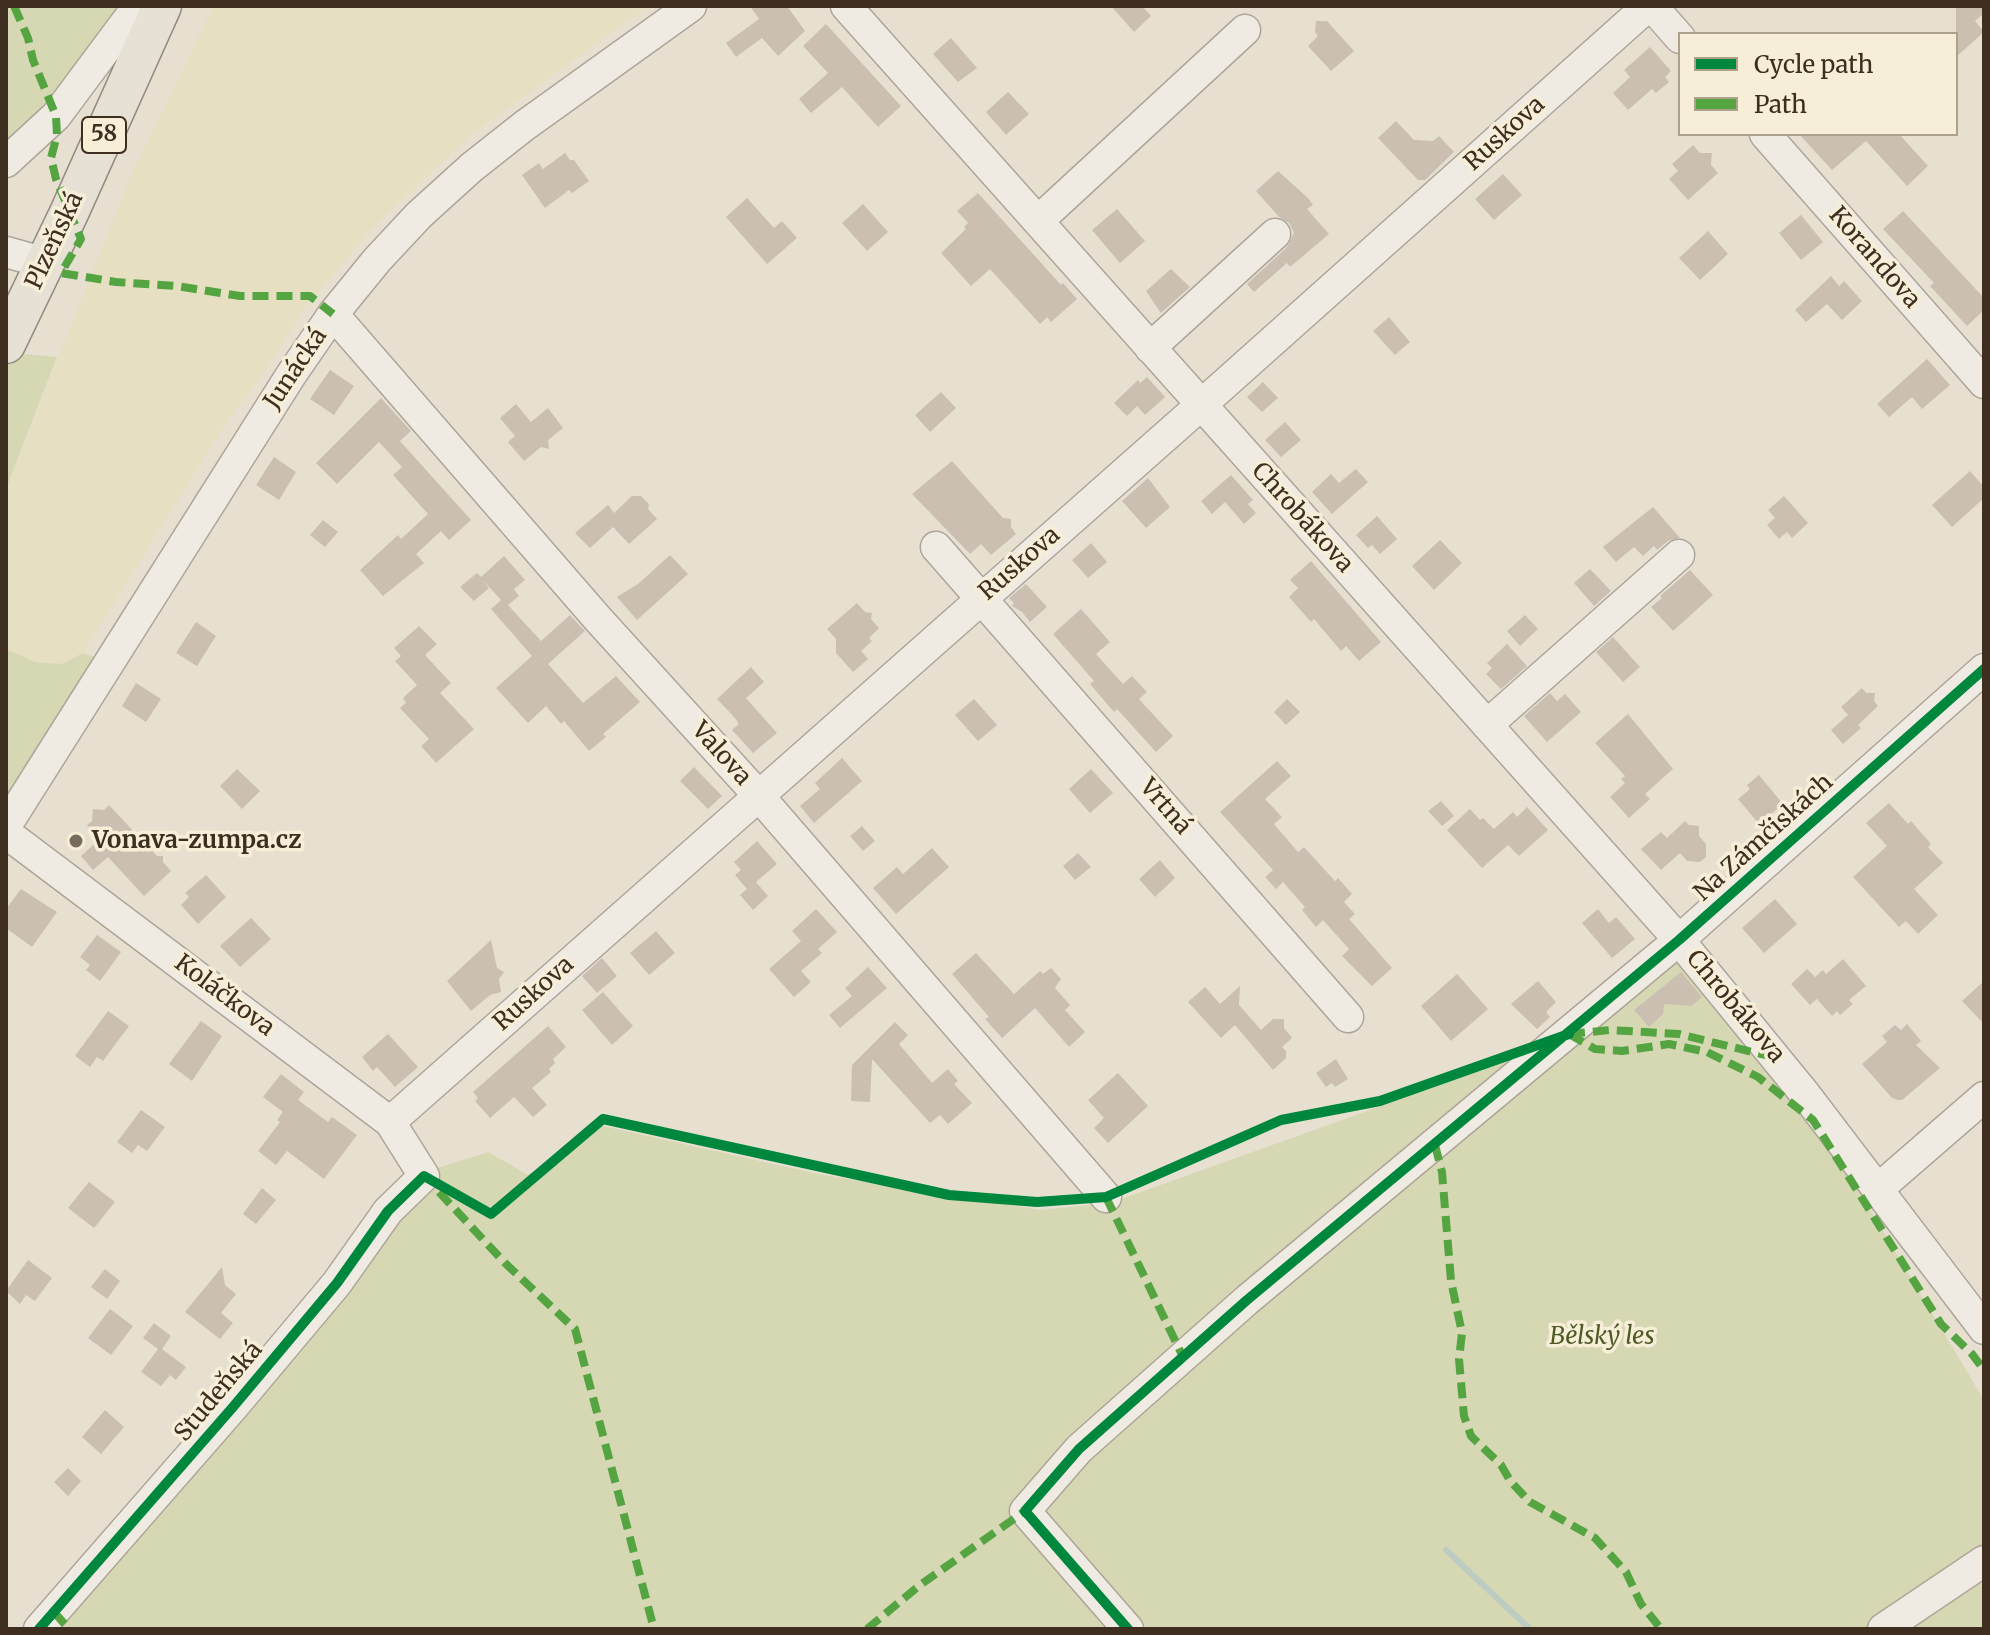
<!DOCTYPE html>
<html>
<head>
<meta charset="utf-8">
<style>
  body { margin:0 }
  #map { position:relative; width:1990px; height:1635px; overflow:hidden; background:#e7e0d1; font-family:Merriweather,serif }
  canvas { display:block }
  .frame { position:absolute; inset:0; border:8px solid #3d2e20; pointer-events:none }
  .legend { position:absolute; left:1678px; top:32px; width:280px; height:104px; box-sizing:border-box; background:#f7eed8; border:2px solid #ada18e; margin:0; padding:10px 14px; list-style:none; font-size:24px; color:#3d2e20 }
  .legend li { display:flex; align-items:center; gap:16px; height:40px }
  .legend b { width:40px; border:2px solid #ada18e }
</style>
</head>
<body>
<div id="map">
<canvas width="1990" height="1635"></canvas>
<div class="frame"></div>
<ul class="legend">
<li><b style="height:10px;background:#00873e"></b>Cycle path</li>
<li><b style="height:10px;background:#54a441"></b>Path</li>
</ul>
</div>
<script>
const ctx = document.querySelector('canvas').getContext('2d');
ctx.lineJoin = 'round';
function fill(path, color) { ctx.fillStyle = color; ctx.fill(path, 'evenodd'); }
const toPath = rows => new Path2D(rows.map(r => 'M' + r).join(''));
function strokePath(path, color, width, dash) { ctx.strokeStyle = color; ctx.lineWidth = width; ctx.lineCap = dash ? 'butt' : 'round'; ctx.setLineDash(dash || []); ctx.stroke(path); }
function write(font, color, halo, rows, align = 'center') {
  ctx.font = font + ' Merriweather,serif'; ctx.lineWidth = 7; ctx.setLineDash([]); ctx.textBaseline = 'middle'; ctx.strokeStyle = halo; ctx.fillStyle = color; for (const [text, x, y, turn = 0] of rows) {
    ctx.save(); ctx.translate(x, y); ctx.rotate((+turn || 0) * Math.PI / 180); ctx.textAlign = isNaN(turn) ? turn : align; if (halo) ctx.strokeText(text, 0, 0); ctx.fillText(text, 0, 0); ctx.restore();
  }
}
fill(toPath([
  [213,6,648,6,471,135,374,227,304,309,266,370,221,431,83,653,62,664,35,662,6,649,6,489,128,182]
]), '#e6dfc2');
fill(toPath([
  [6,6,122,6,45,113,6,147],
  [6,352,57,357,6,489],
  [6,649,35,662,62,664,83,653,110,663,6,826],
  [1690,940,1802,1096,1984,1400,1984,1629,23,1629,173,1465,409,1177,488,1152,528,1175,603,1126,823,1175,1040,1210,1110,1203,1563,1041]
]), '#d6d7b3');
strokePath(toPath([
  [1446,1550,1530,1629]
]), '#bcccc2', 6);
fill(toPath([
  [750,6,787,6,805,31,778,56,762,38,736,57,726,43,759,19],
  [1111,6,1142,6,1151,16,1134,32],
  [1956,6,1984,6,1984,13,1975,21,1984,32,1956,57],
  [1316,21,1327,21,1354,51,1331,71,1308,46,1318,36,1315,32],
  [826,24,901,106,878,127,842,87,811,113,799,99,828,73,803,46],
  [951,38,977,68,958,82,933,54],
  [1650,47,1671,71,1665,77,1669,82,1656,93,1652,89,1628,110,1613,93,1630,77,1624,70],
  [1008,92,1029,114,1006,135,986,112],
  [1396,121,1414,140,1433,141,1439,136,1454,152,1425,180,1418,180,1378,138],
  [1799,134,1899,134,1928,166,1907,186,1866,141,1832,170],
  [1693,145,1700,153,1712,153,1711,165,1718,173,1688,200,1669,179,1678,171,1672,164],
  [565,153,570,160,574,160,589,181,572,193,569,190,545,208,522,175,539,163,543,169],
  [1278,171,1309,199,1313,205,1307,209,1329,234,1290,267,1287,263,1254,292,1247,284,1287,247,1294,233,1289,223,1279,217,1256,191],
  [1503,174,1522,195,1494,220,1475,199],
  [978,193,1061,285,1063,283,1077,299,1051,322,1047,317,1040,324,990,269,971,286,941,253,966,229,964,227,968,223,957,211],
  [747,198,774,228,782,221,797,238,767,264,726,217],
  [863,204,888,232,867,251,842,223],
  [1117,209,1145,241,1120,263,1092,230],
  [1903,211,1984,298,1984,310,1967,326,1930,286,1934,283,1883,229],
  [1801,215,1823,242,1801,260,1779,233],
  [1708,231,1728,254,1700,280,1679,258],
  [1171,269,1190,287,1161,313,1146,291],
  [1831,276,1839,286,1844,281,1862,301,1842,320,1827,304,1806,322,1795,310],
  [1389,317,1410,342,1395,355,1373,331],
  [1927,359,1950,385,1922,409,1912,397,1889,417,1877,404],
  [330,370,354,386,334,415,310,399],
  [1147,377,1165,397,1145,415,1137,406,1127,416,1114,403,1138,380,1140,383],
  [1263,382,1278,398,1262,412,1247,397],
  [941,392,956,408,930,432,915,415],
  [381,398,411,431,400,441,471,520,449,540,441,531,416,554,424,563,383,596,360,570,398,535,401,539,428,514,393,475,402,467,379,442,337,484,316,463],
  [516,404,531,422,548,408,563,428,548,440,549,449,541,447,524,461,508,442,515,436,500,418],
  [1285,422,1301,440,1281,457,1265,440],
  [274,457,296,472,279,500,256,485],
  [952,461,1003,518,1011,519,1011,527,1016,534,991,555,981,544,970,554,912,494],
  [1356,469,1368,482,1332,514,1312,492,1331,474,1339,483],
  [1970,471,1984,487,1984,498,1952,527,1932,505],
  [1231,475,1253,500,1248,504,1256,513,1244,524,1225,502,1212,514,1201,501],
  [1148,478,1170,507,1146,528,1122,501],
  [632,496,641,496,649,504,648,509,657,519,629,544,613,527,590,548,575,533,608,505,614,513],
  [1784,496,1808,523,1792,538,1787,532,1779,539,1767,525,1775,518,1768,510],
  [1653,507,1680,538,1668,541,1657,550,1654,546,1643,556,1634,547,1616,562,1603,547],
  [1377,516,1397,539,1380,554,1372,545,1368,548,1356,535],
  [323,520,338,532,325,547,310,535],
  [1440,540,1462,563,1434,590,1412,566],
  [1091,543,1107,562,1088,578,1072,560],
  [670,555,688,574,637,620,617,597,638,584],
  [504,556,525,580,514,589,519,596,508,605,541,641,570,615,585,631,548,664,583,703,616,676,640,702,603,734,606,737,589,751,564,721,561,724,546,706,528,723,496,688,532,656,491,609,501,600,482,579,489,588,474,601,460,587,477,573,481,577],
  [1311,561,1381,642,1359,661,1346,646,1341,651,1314,619,1311,622,1289,597,1298,588,1290,580],
  [1590,569,1611,591,1594,606,1574,583],
  [1690,570,1713,595,1673,631,1651,607,1662,598,1660,596],
  [1026,584,1047,607,1030,622,1022,612,1012,606,1014,603,1009,598],
  [857,603,865,612,872,613,871,619,879,628,869,638,872,641,861,651,868,659,853,672,836,653,836,639,827,629],
  [1081,609,1110,642,1096,654,1123,684,1132,676,1147,692,1139,699,1173,736,1156,752,1117,709,1114,712,1090,684,1094,681,1053,634],
  [1525,615,1538,629,1520,646,1507,631],
  [196,622,216,636,197,666,176,653],
  [419,626,437,644,425,655,451,683,440,693,474,729,436,763,421,746,429,739,400,708,406,703,403,698,417,685,395,661,401,656,394,648],
  [1613,637,1640,667,1623,682,1596,652],
  [1507,644,1527,666,1501,689,1486,674,1492,668,1487,663],
  [751,667,764,682,746,698,777,733,753,753,732,730,739,724,735,718,717,699],
  [136,683,161,699,146,722,122,706],
  [1862,688,1866,693,1875,693,1874,701,1878,706,1858,725,1861,728,1843,744,1831,730,1848,715,1841,707],
  [1550,693,1557,701,1565,694,1581,712,1547,742,1524,716],
  [974,699,997,725,978,741,955,715],
  [1287,699,1300,712,1286,725,1274,712],
  [1628,714,1673,769,1645,794,1650,799,1629,818,1610,797,1625,783,1621,779,1625,776,1595,743],
  [842,758,862,781,814,823,800,806,820,789,815,783],
  [1277,761,1291,776,1265,799,1282,817,1274,824,1298,852,1304,847,1335,881,1338,878,1352,894,1344,902,1355,914,1349,919,1392,968,1372,986,1342,956,1349,949,1323,920,1316,927,1302,910,1305,907,1283,882,1276,889,1265,877,1273,870,1220,812],
  [694,767,722,796,708,809,680,781],
  [237,769,260,791,242,809,220,786],
  [1091,769,1113,793,1090,813,1069,789],
  [1759,775,1783,804,1759,824,1738,799,1750,789,1747,785],
  [1441,801,1454,816,1442,826,1428,811],
  [1889,803,1908,824,1911,821,1931,844,1928,847,1943,863,1914,889,1938,915,1918,934,1906,921,1899,927,1853,877,1887,846,1866,823],
  [109,805,149,848,157,856,163,856,163,862,171,871,144,896,108,857,93,870,81,856,100,839,87,825,92,821,93,809,104,810],
  [1527,807,1548,830,1519,856,1508,845,1482,868,1447,830,1470,809,1480,820,1483,818,1494,829,1513,812,1517,817],
  [1685,821,1689,825,1699,826,1699,836,1706,844,1706,857,1700,862,1687,861,1680,853,1661,870,1641,849,1661,832,1667,838],
  [862,826,875,841,863,851,850,836],
  [757,841,777,864,756,882,768,896,753,910,740,895,747,889,735,875,741,870,734,862],
  [932,848,949,867,896,914,873,888,897,867,903,874],
  [1078,853,1091,867,1075,880,1063,866],
  [1160,860,1175,878,1155,897,1139,879],
  [206,875,226,897,198,924,181,905,189,897,185,893],
  [21,889,57,912,32,947,6,928,6,909],
  [1775,899,1797,924,1764,953,1742,928],
  [816,909,837,932,818,949,822,953,801,971,811,982,794,997,769,969,801,941,792,931],
  [1598,909,1609,923,1616,917,1635,939,1612,958,1582,923],
  [251,918,271,939,240,967,220,946],
  [656,931,675,953,649,975,630,953],
  [97,935,121,952,100,981,86,970,90,965,80,957],
  [491,940,497,968,504,972,499,979,501,992,490,995,471,1011,447,981],
  [976,953,1014,994,1040,971,1043,974,1051,968,1061,979,1055,988,1070,1005,1065,1010,1085,1032,1069,1047,1035,1008,1002,1038,985,1019,989,1017,952,974],
  [602,958,617,976,597,993,582,976],
  [1843,959,1866,986,1849,1000,1853,1004,1840,1015,1837,1011,1832,1016,1817,999,1810,1005,1791,984,1807,969,1815,977,1823,970,1826,974],
  [868,967,887,988,840,1028,829,1015,852,996,845,988],
  [1681,972,1702,997,1691,1006,1664,1004,1663,1014,1649,1027,1634,1010],
  [1457,974,1488,1009,1451,1041,1421,1006],
  [1538,981,1556,1002,1546,1012,1550,1017,1537,1029,1511,1004],
  [1984,981,1984,1024,1962,1001],
  [1240,986,1239,1005,1261,1030,1273,1019,1284,1019,1284,1028,1292,1038,1282,1047,1286,1051,1286,1058,1273,1070,1235,1025,1221,1038,1188,1002,1205,987,1220,1004],
  [603,992,633,1026,612,1045,582,1010],
  [108,1011,129,1026,103,1061,97,1057,90,1067,75,1056],
  [201,1021,222,1036,192,1081,169,1064],
  [895,1022,908,1035,899,1044,932,1083,948,1069,958,1081,954,1084,972,1103,948,1124,940,1115,930,1123,872,1059,870,1102,851,1101,852,1065],
  [1907,1024,1921,1041,1916,1045,1940,1068,1902,1100,1898,1100,1892,1098,1862,1064,1887,1042,1882,1036,1895,1025,1901,1030],
  [548,1026,566,1047,553,1059,555,1063,549,1069,551,1072,532,1088,547,1105,533,1117,514,1097,490,1118,475,1101,478,1098,473,1092],
  [388,1034,418,1067,395,1087,377,1067,373,1071,362,1057],
  [1336,1059,1348,1079,1335,1087,1332,1083,1326,1087,1316,1073],
  [1118,1073,1148,1106,1108,1143,1094,1128,1104,1118,1088,1100],
  [281,1074,304,1092,298,1100,328,1122,332,1117,357,1135,324,1179,287,1151,276,1165,258,1151,280,1122,277,1120,283,1112,263,1097],
  [141,1110,165,1127,147,1151,138,1145,132,1153,117,1142],
  [89,1182,115,1202,94,1228,68,1208],
  [262,1188,276,1200,256,1224,243,1214],
  [28,1260,52,1278,35,1301,26,1295,20,1304,6,1291],
  [222,1267,225,1285,236,1294,221,1313,233,1323,220,1339,185,1312],
  [105,1269,120,1281,107,1299,91,1287],
  [110,1309,133,1326,111,1355,88,1338],
  [154,1323,171,1336,162,1349,186,1367,176,1380,170,1375,161,1386,141,1372,158,1349,143,1338],
  [105,1410,124,1427,101,1454,82,1437],
  [68,1468,81,1481,68,1496,54,1482]
]), '#cbbfb2');
const minor = toPath([
  [846,6,1679,940,1805,1094,1984,1329],
  [1652,6,1680,38],
  [1765,134,1984,383],
  [6,162,56,116,138,6],
  [1038,221,1245,30],
  [6,252,45,263],
  [333,314,598,619,758,795,1106,1197],
  [1150,348,1275,234],
  [936,547,1348,1017],
  [1487,725,1679,555],
  [6,826,291,375,333,314,377,260,419,215,472,167,524,126,691,6],
  [6,833,390,1122,424,1176,388,1211,337,1283,233,1407,39,1629],
  [390,1122,1201,405,1648,6],
  [1878,1189,1984,1097],
  [1128,1629,1025,1511,1079,1449,1247,1300,1679,940,1984,669],
  [1883,1629,1984,1561]
]);
const major = toPath([
  [6,344,69,213,162,6]
]);
strokePath(minor, '#ada599', 33);
strokePath(major, '#928b80', 41);
strokePath(minor, '#efebe3', 30);
strokePath(major, '#e6e1d4', 38);
strokePath(toPath([
  [14,6,28,38,33,60,56,116,57,135,51,158,56,179,81,239,61,273,116,282,176,286,240,296,310,296,333,314],
  [1569,1034,1610,1030,1679,1034,1777,1058],
  [1569,1034,1595,1049,1622,1051,1669,1044,1707,1052,1758,1077,1813,1120,1941,1324,1972,1354,1984,1370],
  [1435,1145,1442,1172,1451,1281,1462,1333,1459,1359,1464,1416,1471,1436,1501,1465,1511,1482,1530,1502,1595,1538,1626,1572,1641,1604,1661,1629],
  [439,1192,505,1263,575,1329,654,1629],
  [1106,1197,1183,1357],
  [54,1612,69,1629],
  [867,1629,920,1585,1025,1511]
]), '#54a441', 8, [16, 8]);
strokePath(toPath([
  [39,1629,233,1407,337,1283,388,1211,424,1176,491,1214,603,1119,949,1195,1037,1202,1106,1197,1281,1120,1380,1101,1569,1034],
  [1128,1629,1025,1511,1079,1449,1247,1300,1679,940,1984,669]
]), '#00873e', 10);
for (const [x, y, r, color] of [
  [76,841,8,"#786c5e"]
]) { const dot = new Path2D(); dot.arc(x, y, r, 0, 2 * Math.PI); ctx.fillStyle = color; ctx.fill(dot); strokePath(dot, '#f7eed8', 3); }
for (const [x, y, w] of [
  [104,135,44]
]) { const box = new Path2D(); box.roundRect(x - w / 2, y - 18, w, 36, 6); ctx.fillStyle = '#f7eed8'; ctx.fill(box); strokePath(box, '#3d2e20', 2); }
write('bold 22px', '#3d2e20', null, [
  ["58",104,135]
]);
write('24px', '#3d2e20', '#f7eed8', [
  ["Ruskova",1505,134,-42],
  ["Plzeňská",55,241,-65],
  ["Korandova",1874,258,49],
  ["Junácká",296,369,-56],
  ["Chrobákova",1302,518,48],
  ["Ruskova",1020,564,-41],
  ["Valova",721,754,48],
  ["Vrtná",1165,807,49],
  ["Na Zámčiskách",1764,838,-42],
  ["Ruskova",534,994,-42],
  ["Koláčkova",224,996,37],
  ["Chrobákova",1735,1007,50],
  ["Studeňská",219,1392,-50]
]);
write('bold 24px', '#3d2e20', '#f7eed8', [
  ["Vonava-zumpa.cz",92,841]
], 'left');
write('italic 24px', '#4d5a26', '#f7eed8', [
  ["Bělský les",1602,1337]
]);
</script>
</body>
</html>
